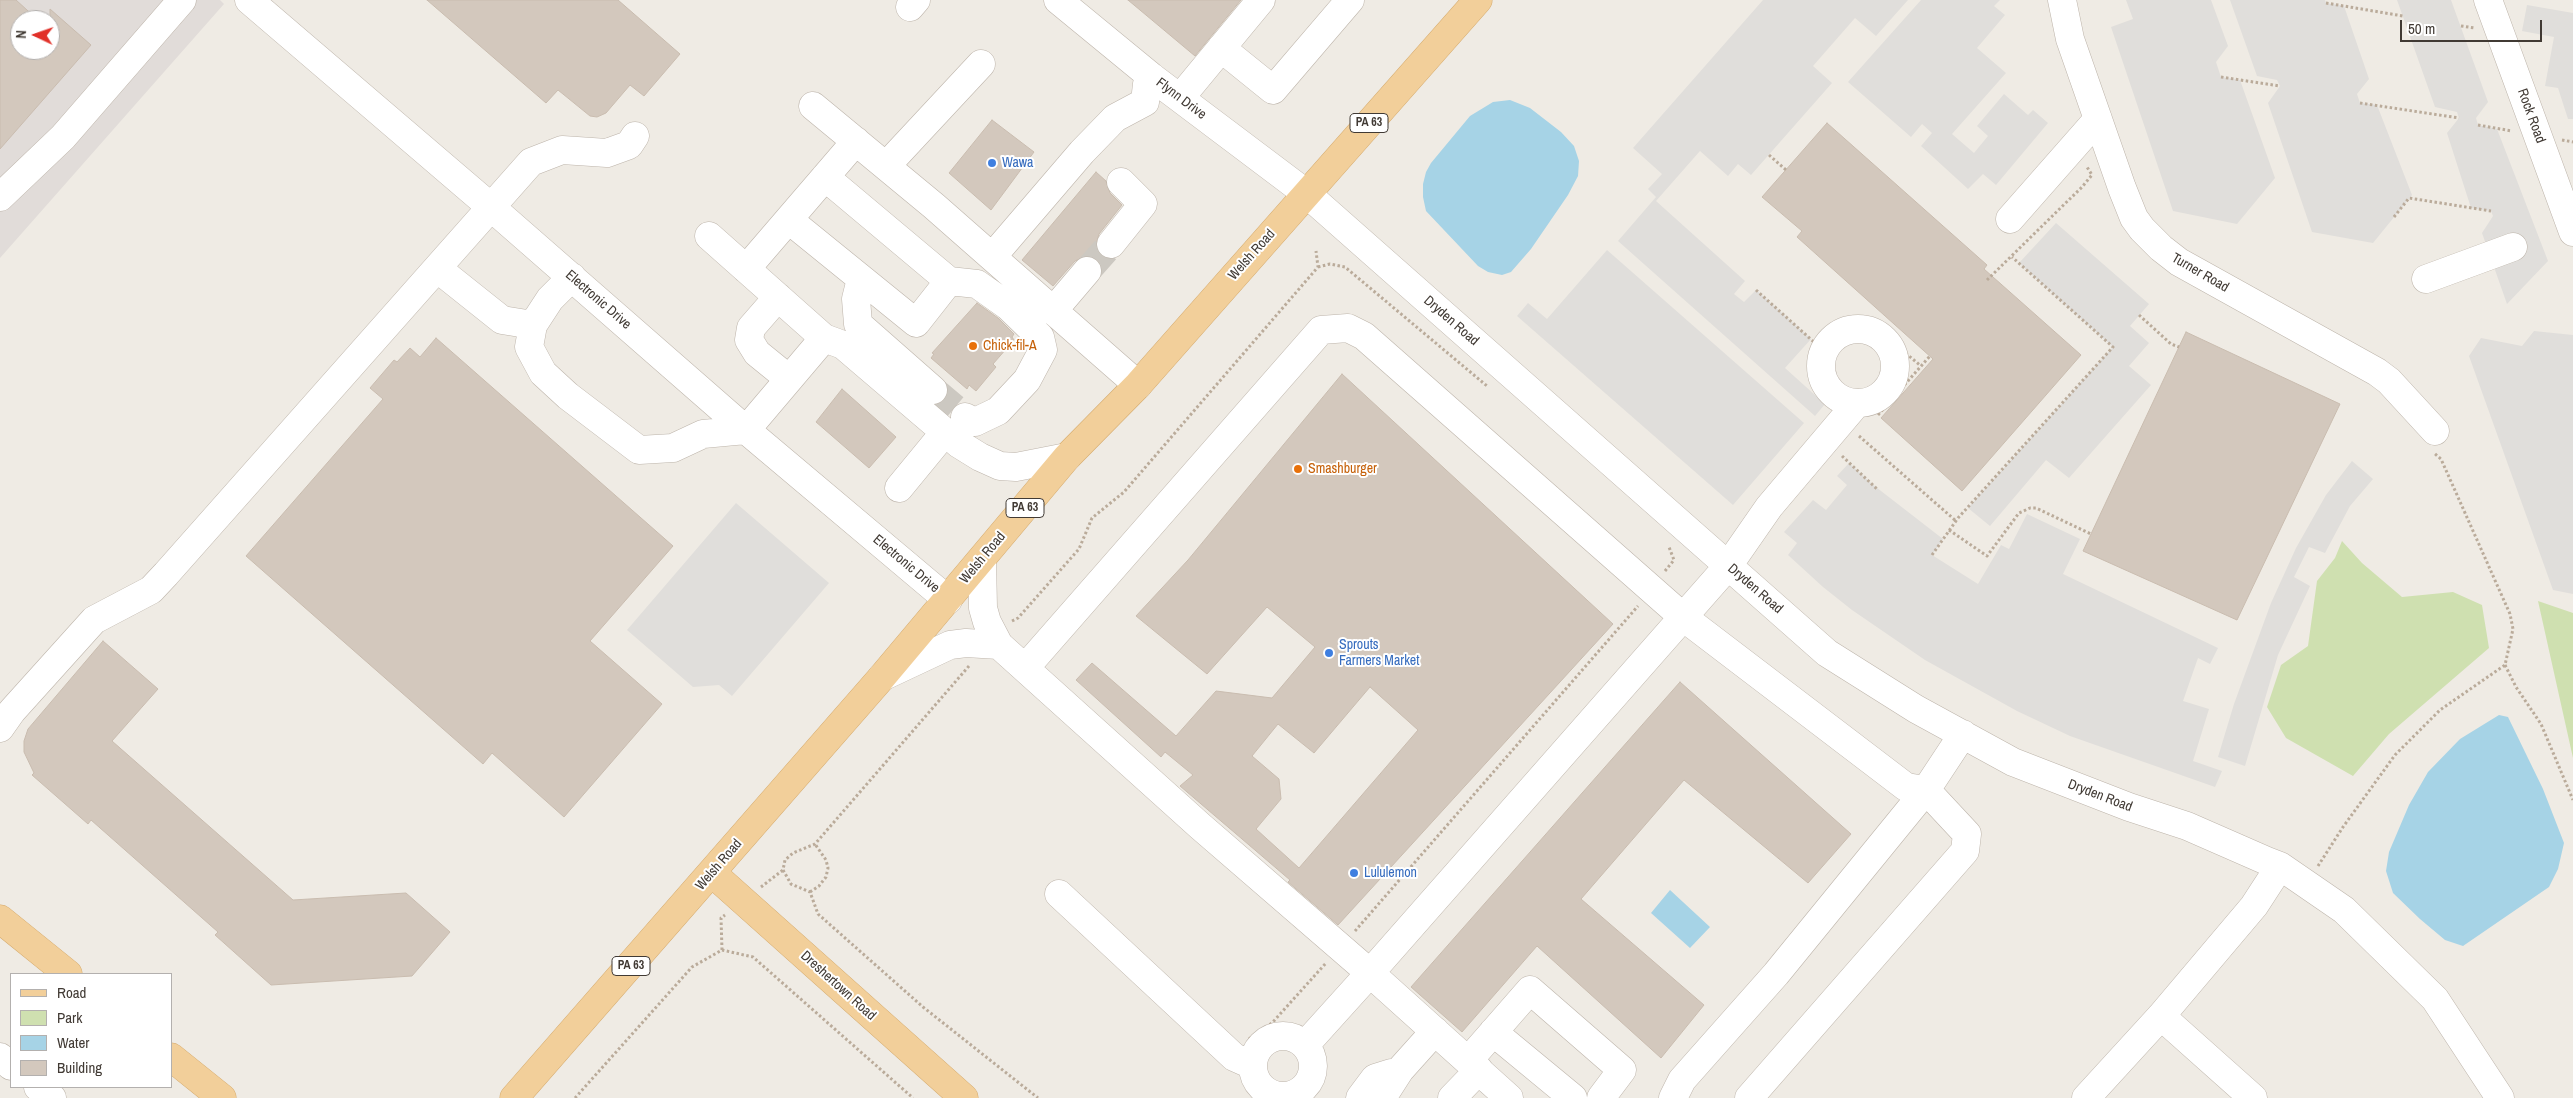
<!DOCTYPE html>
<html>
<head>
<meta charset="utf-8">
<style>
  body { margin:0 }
  #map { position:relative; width:2573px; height:1098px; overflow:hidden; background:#efebe4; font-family:"Archivo Narrow",sans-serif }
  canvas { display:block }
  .legend { position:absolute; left:10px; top:973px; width:162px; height:115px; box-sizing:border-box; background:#fff; border:1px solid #b3b0ae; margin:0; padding:6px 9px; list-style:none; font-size:15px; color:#413a34 }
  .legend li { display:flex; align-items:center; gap:10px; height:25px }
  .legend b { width:25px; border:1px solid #b3b0ae }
  .north { position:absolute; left:10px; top:10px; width:50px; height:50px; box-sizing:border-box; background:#fff; border:1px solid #b3b0ae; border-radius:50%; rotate:273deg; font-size:14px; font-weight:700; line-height:20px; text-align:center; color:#413a34 }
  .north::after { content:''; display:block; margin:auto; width:18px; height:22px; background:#e13129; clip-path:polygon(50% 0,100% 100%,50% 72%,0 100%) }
  .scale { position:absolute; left:2400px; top:20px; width:142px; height:22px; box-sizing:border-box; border:2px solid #413a34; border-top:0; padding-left:6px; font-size:15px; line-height:18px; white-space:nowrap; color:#413a34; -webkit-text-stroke:4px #fff; paint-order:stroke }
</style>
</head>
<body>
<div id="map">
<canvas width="2573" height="1098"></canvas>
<ul class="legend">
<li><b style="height:6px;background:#f2cf9a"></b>Road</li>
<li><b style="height:14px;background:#cfe0b0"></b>Park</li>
<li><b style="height:14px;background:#a6d3e6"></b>Water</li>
<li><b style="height:14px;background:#d3c8bd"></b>Building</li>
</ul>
<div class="north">N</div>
<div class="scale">50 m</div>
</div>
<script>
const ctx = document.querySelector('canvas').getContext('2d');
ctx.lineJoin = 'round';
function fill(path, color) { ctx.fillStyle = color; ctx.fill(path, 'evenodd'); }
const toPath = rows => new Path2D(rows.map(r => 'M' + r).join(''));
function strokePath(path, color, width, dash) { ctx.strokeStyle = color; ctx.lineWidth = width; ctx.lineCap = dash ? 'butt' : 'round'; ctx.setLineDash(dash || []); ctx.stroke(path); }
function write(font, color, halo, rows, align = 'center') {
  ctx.font = font + ' "Archivo Narrow",sans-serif'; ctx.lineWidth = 4; ctx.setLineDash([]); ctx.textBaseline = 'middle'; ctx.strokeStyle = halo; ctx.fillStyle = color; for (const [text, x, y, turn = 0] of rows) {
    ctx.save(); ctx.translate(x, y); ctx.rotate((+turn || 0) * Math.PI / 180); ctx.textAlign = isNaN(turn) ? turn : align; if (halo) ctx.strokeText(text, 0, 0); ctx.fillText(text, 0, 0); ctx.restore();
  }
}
fill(toPath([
  [0,0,220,0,224,4,0,258],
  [20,20,50,20,50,50,20,50]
]), '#e1dcd9');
fill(toPath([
  [2342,541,2362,563,2402,597,2453,592,2482,605,2489,648,2389,734,2353,776,2286,738,2267,707,2281,665,2308,646,2317,581,2335,558],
  [2538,601,2573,613,2573,758]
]), '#cfe0b0');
fill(toPath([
  [1763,0,1908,0,1876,36,1855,18,1813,66,1832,83,1751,175,1738,164,1728,176,1700,151,1656,201,1745,281,1734,294,1744,302,1756,290,1811,339,1785,368,1825,404,1815,416,1618,241,1656,197,1648,189,1662,174,1633,148],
  [1921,0,2000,0,1994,6,2005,15,1977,48,2006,73,1952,134,1974,153,1988,136,1977,126,2004,94,2028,115,2033,110,2048,123,1996,185,1983,174,1968,189,1921,146,1932,133,1922,124,1911,137,1848,82],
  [2126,0,2211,0,2228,46,2216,62,2221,77,2240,80,2275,178,2237,224,2173,211,2111,27,2133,19],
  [2230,0,2325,0,2326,3,2344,6,2369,79,2357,94,2360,103,2377,105,2412,195,2373,243,2312,232,2268,103,2280,86,2277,80,2257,76],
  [2397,0,2451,0,2488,102,2476,118,2478,125,2497,129,2548,261,2507,304,2482,233,2493,216,2491,211,2471,208,2447,133,2459,118,2457,112,2435,107],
  [2527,5,2573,13,2573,119,2568,119,2558,88,2545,86,2554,37,2522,31],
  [2056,223,2149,304,2130,326,2149,343,2129,366,2151,385,2069,478,2046,460,1990,526,1968,508,2113,347,2019,263],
  [1607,250,1804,423,1733,505,1517,316,1528,303,1547,319],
  [2534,331,2573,335,2573,594,2553,590,2469,356,2481,338,2522,346],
  [2352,461,2373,479,2350,506,2325,553,2309,547,2294,577,2310,586,2278,655,2245,766,2218,757,2234,704,2271,603,2296,548,2326,495],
  [1849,463,1872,484,1943,539,1932,555,1978,584,2001,545,2009,549,2027,514,2080,539,2063,574,2218,648,2210,664,2198,658,2183,701,2209,709,2193,761,2222,771,2215,787,2070,736,2017,711,1925,660,1852,610,1823,587,1788,555,1797,543,1784,532,1813,500,1826,510,1847,485,1837,476],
  [736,503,829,583,732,696,719,685,693,687,627,630]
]), '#e0dedb');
fill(toPath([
  [1510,100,1530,108,1561,132,1574,146,1579,161,1578,176,1568,195,1531,249,1511,272,1502,275,1488,272,1478,266,1426,211,1423,197,1423,184,1426,172,1431,163,1470,116,1493,102],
  [2499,715,2508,717,2543,789,2564,843,2558,869,2549,887,2463,946,2445,940,2420,919,2393,893,2386,871,2389,852,2409,805,2428,772,2460,739],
  [1670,890,1710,927,1690,948,1651,913]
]), '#a6d3e6');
const building = toPath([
  [0,0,16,0,38,20,20,20,20,50,50,50,50,9,91,45,0,149,0,0],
  [427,0,618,0,680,54,644,96,630,85,606,113,597,117,590,116,558,90,546,103,427,0],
  [1128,0,1241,0,1195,56,1128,0],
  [992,120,1034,152,991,210,949,173,992,120],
  [1827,123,1987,265,1984,269,2081,355,1962,491,1881,418,1933,359,1797,237,1802,231,1762,197,1827,123],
  [1096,172,1106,181,1110,193,1122,205,1099,234,1096,245,1087,256,1075,261,1053,286,1022,260,1096,172],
  [977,303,998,318,1014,334,1012,337,1014,340,993,364,996,367,976,391,969,385,967,389,931,358,934,354,932,353,977,303],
  [2186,332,2340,404,2237,620,2083,551,2186,332],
  [436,338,673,546,590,641,662,704,564,817,492,753,483,764,246,556,383,399,370,388,394,360,397,362,410,348,420,357,436,338],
  [1342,374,1613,624,1338,925,1288,882,1290,880,1180,786,1193,775,1165,752,1161,757,1076,680,1092,663,1176,736,1216,691,1272,698,1315,647,1267,607,1207,674,1136,616,1188,560,1342,374],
  [1370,687,1418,730,1299,868,1256,829,1281,799,1279,779,1252,756,1278,724,1314,753,1370,687],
  [842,389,896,437,869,468,816,422,842,389],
  [103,641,158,689,112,741,293,900,406,893,450,932,412,976,271,985,215,935,218,932,91,820,88,824,32,775,34,773,24,752,24,741,28,729,103,641],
  [1680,682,1851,834,1808,883,1684,780,1581,899,1704,1005,1661,1058,1537,946,1462,1032,1411,987,1680,682]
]);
fill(building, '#d3c8bd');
strokePath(building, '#c9bcaf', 1);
strokePath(toPath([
  [1087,271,1111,244],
  [933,390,965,417]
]), '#ccc8c1', 28, [28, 14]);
const minor = toPath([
  [249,0,492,208,746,430,948,600],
  [1058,0,1153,78,1307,194,1827,653,1916,709,2013,762,2129,807,2187,826,2267,861,2280,866,2344,910,2435,999,2500,1098],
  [2062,0,2070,39,2122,188,2134,218,2142,229,2161,248,2179,262,2377,372,2389,381,2435,431],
  [2488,0,2573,232],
  [910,7,916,0],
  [1221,48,1273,90,1350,0],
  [1180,98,1261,0],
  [813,106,934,206,992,257,1082,152,1115,118,1145,102,1147,84,1152,77],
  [886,166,981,64],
  [0,197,63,137,182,0],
  [2010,219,2098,119],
  [789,220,916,323,949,281,825,177],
  [1111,244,1143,204,1121,182],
  [992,257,1138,385],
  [438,269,502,320,533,325],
  [746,269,856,141],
  [572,277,550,299,533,325,529,347,543,373,568,396,639,450,673,448,703,434,746,430,824,338,709,236],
  [861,279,856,299,858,324,933,390],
  [2426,279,2513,247],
  [949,281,977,284,1008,306,1040,337,1043,350,1027,380,998,411,975,422,965,417],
  [778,297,751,328,749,340,757,353,789,379],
  [1053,311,1087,271],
  '1821 366a37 37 0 1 1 74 0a37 37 0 1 1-74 0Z',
  [824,338,843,345,959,444,980,457,1000,466,1016,467,1067,457],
  [899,488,945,432],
  [982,560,983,608,987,622,999,645,1200,826,1370,973,1728,566,1769,507,1857,403],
  [1025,668,1321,330,1348,328,1364,336,1683,617,1906,787,1926,790,1963,734],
  [882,677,950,645,966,643,999,645],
  [0,728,12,711,94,620,151,590,166,574,531,162,562,150,607,153,629,145,635,136],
  [1059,894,1234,1057,1252,1065],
  [2161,1016,2253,1098],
  [1493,1032,1573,1098],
  '1253 1066a30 30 0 1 1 60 0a30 30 0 1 1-60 0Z',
  [1305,1045,1370,973,1509,1098],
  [0,1057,11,1066],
  [1468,1061,1530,990,1622,1070,1601,1098],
  [38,1087,52,1098],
  [1360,1098,1375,1078,1391,1073],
  [1382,1098,1400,1070,1435,1031],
  [1452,1098,1479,1070],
  [1673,1098,1682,1080,1776,974,1926,790,1967,834,1965,851,1749,1098],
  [2086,1098,2161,1016,2254,906,2280,866]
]);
const major = toPath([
  [712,873,964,1098],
  [0,919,68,974],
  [171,1057,222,1098],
  [514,1098,882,677,1067,457,1138,385,1478,0]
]);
strokePath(minor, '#bdb4aa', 29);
strokePath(major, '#d4aa6d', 29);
strokePath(toPath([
  [2326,3,2403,16],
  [2461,26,2475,28],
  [2221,77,2280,86],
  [2360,103,2459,118],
  [2478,125,2512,131],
  [2562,140,2573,142],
  [1769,155,1786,170],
  [2394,217,2409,198,2491,211],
  [1318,267,1330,264,1345,267,1487,386],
  [1987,280,2082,187,2092,175,2087,167],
  [1756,290,1815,343,1837,322,1854,317,1863,318,1890,329,1897,336,1903,351,1921,366],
  [2139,315,2171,344,2179,347],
  [1878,415,1930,356],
  [1859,436,1956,521],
  [1842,456,1877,489],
  [1949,530,1987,556,2019,513,2030,508,2036,508,2091,534],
  [1932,555,1958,518,2113,347,2012,257],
  [1665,571,1674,560,1669,547],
  [1012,621,1018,618,1079,549,1092,518,1124,492,1318,267,1316,251],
  [2505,665,2516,687,2541,724,2573,800],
  [969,666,815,844,793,853,785,860,783,870,791,884,810,892,818,914,923,1007,1038,1098],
  [2318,866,2343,827,2395,755,2440,710,2505,665,2513,629,2510,614,2441,459,2434,453],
  [761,887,783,870],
  [810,892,819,886,826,877,828,868,826,860,815,844],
  [1355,931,1638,606],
  [722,950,721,918,725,915],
  [1249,1039,1272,1023,1326,963],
  [1247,1088,1260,1098],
  [575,1098,692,967,722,950,753,957,913,1098]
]), '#baab9a', 3, [2.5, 2.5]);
strokePath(minor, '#fff', 28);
strokePath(major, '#f2cf9a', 28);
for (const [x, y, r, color] of [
  [992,163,5,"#3f7fe0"],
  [973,346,5,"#e8710a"],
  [1298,469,5,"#e8710a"],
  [1329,653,5,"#3f7fe0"],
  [1354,873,5,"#3f7fe0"]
]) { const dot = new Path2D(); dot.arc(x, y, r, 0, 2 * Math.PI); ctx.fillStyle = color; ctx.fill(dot); strokePath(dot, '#fff', 2); }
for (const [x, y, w] of [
  [1369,123,38],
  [1025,508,38],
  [631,966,38]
]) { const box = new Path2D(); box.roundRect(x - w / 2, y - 9.5, w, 19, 4); ctx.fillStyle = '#fff'; ctx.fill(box); strokePath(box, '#413a34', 1); }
write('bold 12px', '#413a34', null, [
  ["PA 63",1369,123],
  ["PA 63",1025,508],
  ["PA 63",631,966]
]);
write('14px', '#413a34', '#fff', [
  ["Flynn Drive",1181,99,37],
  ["Rock Road",2531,116,70],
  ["Welsh Road",1252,255,-48],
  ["Turner Road",2200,273,30],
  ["Electronic Drive",598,300,41],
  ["Dryden Road",1451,321,41],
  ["Welsh Road",983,558,-50],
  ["Electronic Drive",906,564,40],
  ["Dryden Road",1755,589,41],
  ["Dryden Road",2100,796,21],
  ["Welsh Road",719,865,-49],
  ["Dreshertown Road",838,986,42]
]);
write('14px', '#366cbe', '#fff', [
  ["Wawa",1002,163],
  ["Sprouts",1339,645],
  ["Farmers Market",1339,661],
  ["Lululemon",1364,873]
], 'left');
write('14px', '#c56008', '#fff', [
  ["Chick-fil-A",983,346],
  ["Smashburger",1308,469]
], 'left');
</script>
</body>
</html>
